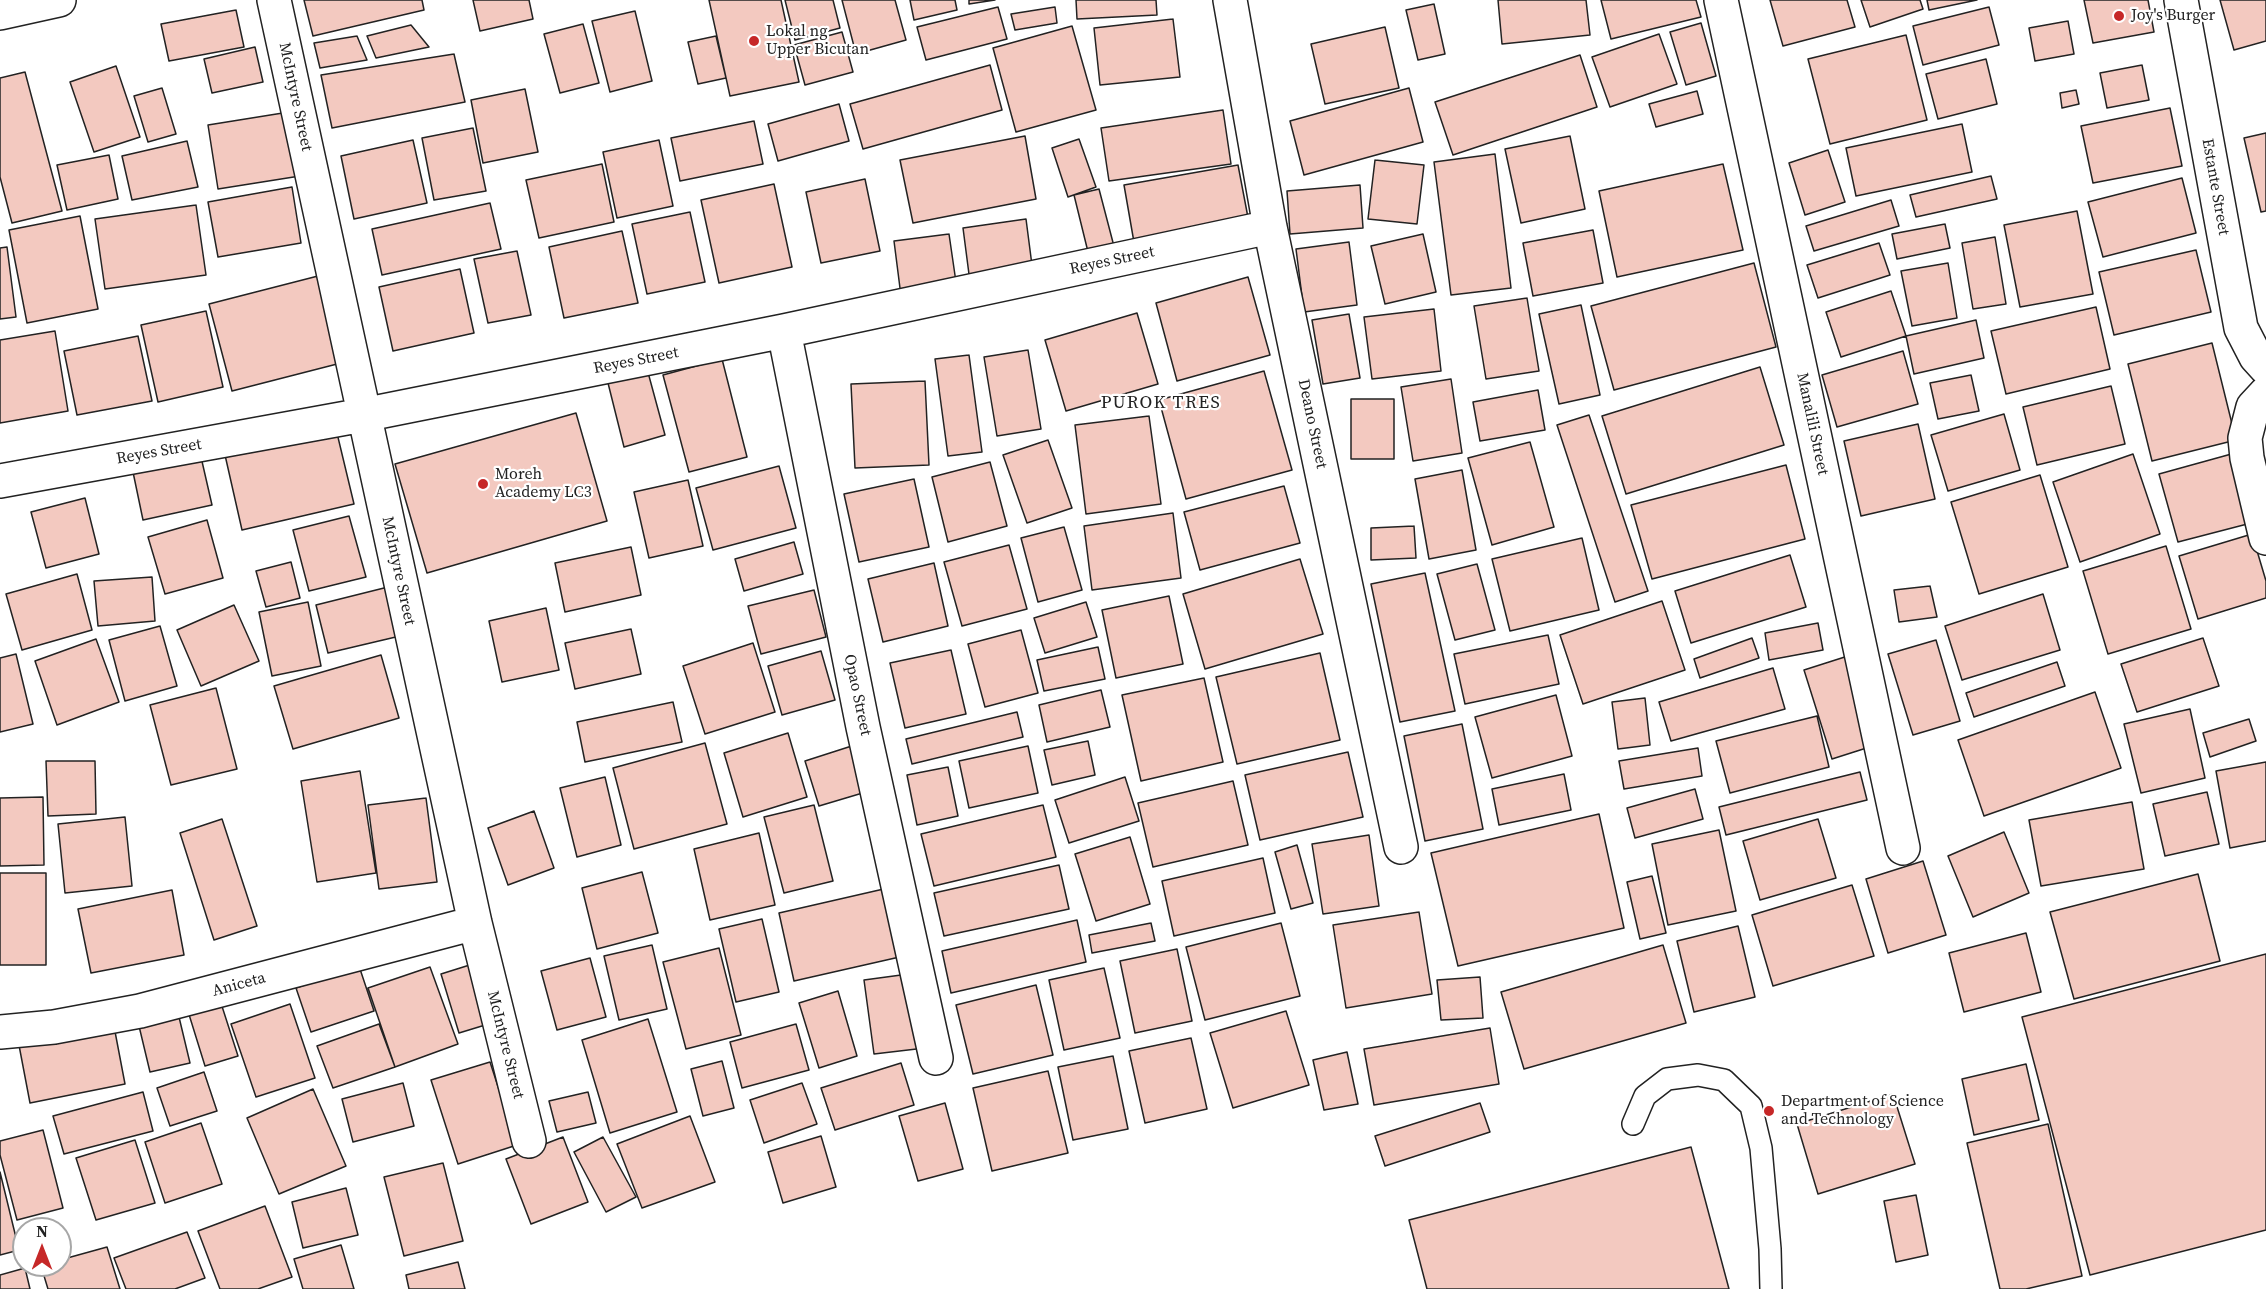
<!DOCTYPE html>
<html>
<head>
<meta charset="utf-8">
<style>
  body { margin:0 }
  #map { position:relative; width:2266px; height:1289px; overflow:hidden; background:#fff; font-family:"Source Serif 4",serif }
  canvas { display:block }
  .north { position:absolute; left:12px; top:1217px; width:60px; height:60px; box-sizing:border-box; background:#fff; border:2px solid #a7a7a7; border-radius:50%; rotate:0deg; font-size:16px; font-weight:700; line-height:24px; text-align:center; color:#222 }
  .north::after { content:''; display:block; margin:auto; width:21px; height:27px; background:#c62828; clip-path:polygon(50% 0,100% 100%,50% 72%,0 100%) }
</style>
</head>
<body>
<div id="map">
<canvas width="2266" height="1289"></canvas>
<div class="north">N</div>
</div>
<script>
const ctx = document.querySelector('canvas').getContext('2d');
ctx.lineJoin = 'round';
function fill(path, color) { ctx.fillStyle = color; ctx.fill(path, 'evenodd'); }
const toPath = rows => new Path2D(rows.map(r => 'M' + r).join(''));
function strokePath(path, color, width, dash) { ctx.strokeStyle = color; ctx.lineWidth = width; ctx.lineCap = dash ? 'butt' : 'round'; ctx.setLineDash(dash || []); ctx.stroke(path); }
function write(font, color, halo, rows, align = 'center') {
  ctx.font = font + ' "Source Serif 4",serif'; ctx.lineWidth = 4.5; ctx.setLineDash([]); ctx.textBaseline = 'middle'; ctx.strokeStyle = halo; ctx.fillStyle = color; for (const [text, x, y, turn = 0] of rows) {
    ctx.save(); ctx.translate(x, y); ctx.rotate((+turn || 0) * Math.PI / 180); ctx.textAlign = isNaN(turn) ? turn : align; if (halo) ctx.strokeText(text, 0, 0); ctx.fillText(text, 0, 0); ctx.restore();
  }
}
const building = toPath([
  [304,0,422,0,424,10,313,36,304,0],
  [473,0,529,0,533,19,480,31,473,0],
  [709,0,781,0,799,82,730,96,709,0],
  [785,0,833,0,840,28,795,40,785,0],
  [842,0,895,0,906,40,856,54,842,0],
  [910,0,955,0,957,10,914,20,910,0],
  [969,0,995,0,969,4,969,0],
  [1076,0,1156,0,1157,15,1077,19,1076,0],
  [1498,0,1586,0,1590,35,1502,44,1498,0],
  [1601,0,1696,0,1701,17,1611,39,1601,0],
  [1770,0,1847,0,1855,27,1783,46,1770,0],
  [1861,0,1920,0,1923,9,1870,27,1861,0],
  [1927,0,1977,0,1929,10,1927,0],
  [2084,0,2148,0,2154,32,2093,43,2084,0],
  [2220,0,2266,0,2266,41,2234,50,2220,0],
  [1434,4,1445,54,1418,60,1406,10,1434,4],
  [998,7,1007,39,926,60,917,27,998,7],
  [1055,7,1057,23,1015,30,1011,14,1055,7],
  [1989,7,1999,45,1923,65,1913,26,1989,7],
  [236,10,244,47,169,61,161,24,236,10],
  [635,11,652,81,610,92,592,21,635,11],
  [1173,19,1180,77,1100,85,1094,28,1173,19],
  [2068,21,2074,54,2035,61,2029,28,2068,21],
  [1701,23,1716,76,1686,85,1670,32,1701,23],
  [583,24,599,83,560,93,544,34,583,24],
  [411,25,429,47,376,58,367,36,411,25],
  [1072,26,1096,110,1016,132,993,48,1072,26],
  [1385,27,1399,88,1325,104,1311,44,1385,27],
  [842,32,853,72,805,85,794,45,842,32],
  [1659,34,1677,84,1610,107,1592,57,1659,34],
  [1906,35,1927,120,1830,144,1808,59,1906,35],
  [357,36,367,60,320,68,314,43,357,36],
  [716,36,726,78,698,84,688,42,716,36],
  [255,47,263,82,212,93,204,59,255,47],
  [454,54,465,102,332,128,321,75,454,54],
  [1580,55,1597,107,1453,155,1435,102,1580,55],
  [1986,59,1997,104,1938,119,1926,74,1986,59],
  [990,65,1002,110,863,149,850,104,990,65],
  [2142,65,2149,100,2107,108,2100,73,2142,65],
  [116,66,140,137,94,152,70,82,116,66],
  [25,72,62,211,12,223,0,177,0,78,25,72],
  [162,88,176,134,148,142,134,96,162,88],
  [1409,88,1423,142,1304,175,1290,121,1409,88],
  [525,89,538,152,483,163,471,100,525,89],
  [2076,90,2079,104,2062,108,2060,93,2076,90],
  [1697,91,1703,114,1656,127,1649,104,1697,91],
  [839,104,849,141,778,161,768,124,839,104],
  [2170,108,2182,166,2093,183,2081,126,2170,108],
  [1223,110,1231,164,1109,181,1101,128,1223,110],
  [289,112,300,176,218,189,208,125,289,112],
  [754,121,763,164,680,181,671,138,754,121],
  [1962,124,1972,172,1856,196,1846,148,1962,124],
  [473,128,486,191,434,200,422,138,473,128],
  [2266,133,2266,211,2261,212,2244,138,2266,133],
  [1025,136,1036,199,913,223,900,160,1025,136],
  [1570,136,1585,209,1521,223,1505,149,1570,136],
  [1079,139,1096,187,1068,197,1052,148,1079,139],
  [413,140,427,203,354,219,341,156,413,140],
  [659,140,673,206,617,218,603,152,659,140],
  [187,141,198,187,132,200,122,156,187,141],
  [1828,150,1845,202,1805,215,1789,163,1828,150],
  [1495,154,1511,288,1451,295,1434,162,1495,154],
  [109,155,118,199,67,210,57,165,109,155],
  [1375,160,1424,165,1417,224,1368,219,1375,160],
  [602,164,614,222,539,238,526,180,602,164],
  [1723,164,1743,250,1617,277,1599,191,1723,164],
  [1238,165,1250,228,1135,248,1124,185,1238,165],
  [1991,176,1997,199,1916,217,1910,195,1991,176],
  [2182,178,2196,233,2103,257,2088,202,2182,178],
  [865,179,880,251,821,263,806,192,865,179],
  [774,184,792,267,719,283,701,200,774,184],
  [1360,185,1363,228,1290,234,1287,191,1360,185],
  [292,187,301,243,218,257,208,202,292,187],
  [1099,189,1116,254,1090,260,1074,195,1099,189],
  [1891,200,1899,226,1814,251,1806,226,1891,200],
  [490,203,501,249,382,275,372,229,490,203],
  [196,205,206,275,105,289,95,219,196,205],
  [2077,211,2093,294,2020,307,2004,225,2077,211],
  [690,212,705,282,647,294,632,224,690,212],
  [80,216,98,309,27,323,9,230,80,216],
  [1026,219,1033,273,970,282,963,228,1026,219],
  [1945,224,1950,248,1897,259,1892,234,1945,224],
  [1593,230,1603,283,1533,296,1523,243,1593,230],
  [622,231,638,303,564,318,549,247,622,231],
  [949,234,957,289,901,296,894,241,949,234],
  [1423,234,1436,292,1385,304,1371,246,1423,234],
  [1995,237,2006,304,1973,309,1962,243,1995,237],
  [1349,242,1357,305,1304,312,1296,249,1349,242],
  [1879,243,1890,275,1818,298,1807,265,1879,243],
  [7,247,16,317,0,319,0,248,7,247],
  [2196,250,2211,312,2114,335,2099,272,2196,250],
  [517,251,531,315,488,323,474,259,517,251],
  [1754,263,1776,347,1614,390,1591,306,1754,263],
  [1948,263,1957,318,1912,326,1901,271,1948,263],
  [460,269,474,333,393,351,379,287,460,269],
  [318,276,341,363,232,391,209,304,318,276],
  [1248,277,1270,355,1177,381,1156,303,1248,277],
  [1891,291,1906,336,1841,357,1826,312,1891,291],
  [1527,298,1539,371,1486,379,1474,306,1527,298],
  [1581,305,1600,395,1559,404,1539,314,1581,305],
  [2096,307,2110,369,2006,394,1991,331,2096,307],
  [1434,309,1441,371,1372,379,1364,317,1434,309],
  [206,311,223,387,158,402,141,325,206,311],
  [1137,313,1158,384,1066,411,1045,340,1137,313],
  [1349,314,1360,378,1323,384,1312,320,1349,314],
  [1976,320,1984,358,1914,374,1906,336,1976,320],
  [55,331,68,411,0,423,0,340,55,331],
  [138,336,152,401,77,415,64,351,138,336],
  [2212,343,2236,440,2152,461,2128,364,2212,343],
  [1028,350,1041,429,997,436,984,357,1028,350],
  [1903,351,1918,404,1837,427,1822,375,1903,351],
  [969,355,982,452,948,456,935,359,969,355],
  [722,359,747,457,689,472,663,375,722,359],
  [646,365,665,435,624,447,606,375,646,365],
  [1760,367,1784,445,1626,494,1602,416,1760,367],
  [1264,371,1292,470,1186,499,1159,400,1264,371],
  [1971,375,1979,411,1938,419,1930,383,1971,375],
  [1451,379,1462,453,1413,461,1401,387,1451,379],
  [925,381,929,465,855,468,851,384,925,381],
  [2111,386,2125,444,2037,465,2023,407,2111,386],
  [1538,390,1545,430,1480,441,1473,402,1538,390],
  [1351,399,1394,399,1394,459,1351,459,1351,399],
  [576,413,607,521,427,573,395,464,576,413],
  [2004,414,2020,470,1948,491,1931,435,2004,414],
  [1589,415,1648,591,1615,602,1557,425,1589,415],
  [1149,416,1161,504,1086,514,1075,425,1149,416],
  [1918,424,1935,499,1861,516,1844,441,1918,424],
  [336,429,354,504,242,530,225,455,336,429],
  [1048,440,1072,508,1027,523,1003,455,1048,440],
  [1530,442,1554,527,1492,545,1468,458,1530,442],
  [2235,453,2255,522,2178,542,2159,474,2235,453],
  [2133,454,2160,534,2080,562,2053,482,2133,454],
  [201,457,212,505,143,520,133,472,201,457],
  [990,462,1007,526,948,542,932,477,990,462],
  [1786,465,1805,539,1652,579,1631,505,1786,465],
  [779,466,796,528,713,550,696,488,779,466],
  [1462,470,1476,550,1429,559,1415,479,1462,470],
  [2040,475,2068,567,1979,594,1951,502,2040,475],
  [914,479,929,547,859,562,844,494,914,479],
  [688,480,703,546,649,558,634,492,688,480],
  [1284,486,1300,543,1200,570,1184,512,1284,486],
  [85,498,99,554,46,568,31,512,85,498],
  [1173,513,1181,578,1092,590,1084,526,1173,513],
  [349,516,366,577,309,591,293,530,349,516],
  [207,520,223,578,165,594,148,537,207,520],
  [1414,526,1416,558,1371,560,1371,528,1414,526],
  [1064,527,1082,590,1038,602,1021,538,1064,527],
  [2252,534,2266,581,2266,598,2198,619,2179,556,2252,534],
  [1582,538,1599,610,1510,631,1492,559,1582,538],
  [794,542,803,574,744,591,735,559,794,542],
  [1009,545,1027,609,962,626,944,562,1009,545],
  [2166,546,2191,629,2108,654,2083,571,2166,546],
  [631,547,641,595,565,612,555,563,631,547],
  [1790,555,1806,607,1691,643,1675,591,1790,555],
  [1300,559,1323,634,1205,669,1183,594,1300,559],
  [291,562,300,598,266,607,256,571,291,562],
  [934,563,948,626,883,642,868,579,934,563],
  [1477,564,1495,630,1455,640,1437,574,1477,564],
  [1425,573,1455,711,1400,722,1371,584,1425,573],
  [77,574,92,630,22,650,6,594,77,574],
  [152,577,155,621,98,626,94,581,152,577],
  [1930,586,1937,617,1899,622,1894,590,1930,586],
  [388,587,400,636,328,653,316,605,388,587],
  [814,590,826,637,761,654,748,606,814,590],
  [2043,594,2060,650,1962,680,1945,626,2043,594],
  [1169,596,1183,664,1116,678,1102,610,1169,596],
  [1662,601,1685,670,1583,704,1560,635,1662,601],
  [308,602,321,666,272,676,259,612,308,602],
  [1086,602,1097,637,1045,653,1034,618,1086,602],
  [234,605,259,661,201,686,177,630,234,605],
  [546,608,559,670,502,682,489,621,546,608],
  [1818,623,1823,650,1769,660,1765,633,1818,623],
  [160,626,177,686,125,701,109,640,160,626],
  [631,629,641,674,575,689,565,643,631,629],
  [1021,630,1038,693,985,707,968,644,1021,630],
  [1548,635,1559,684,1465,704,1454,654,1548,635],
  [1752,638,1759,658,1700,678,1694,659,1752,638],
  [2203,638,2219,686,2137,712,2121,664,2203,638],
  [96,639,119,702,57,725,35,661,96,639],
  [1936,640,1960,721,1913,735,1888,654,1936,640],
  [753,643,775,712,705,734,683,666,753,643],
  [1098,647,1105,679,1044,691,1037,660,1098,647],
  [951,650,966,714,905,728,890,663,951,650],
  [821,651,835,700,782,715,768,666,821,651],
  [1320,653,1340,740,1237,764,1216,677,1320,653],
  [16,654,33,724,0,732,0,658,16,654],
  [381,655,399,718,293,749,274,686,381,655],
  [1851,655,1879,744,1832,759,1804,670,1851,655],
  [2057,662,2065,686,1974,717,1966,693,2057,662],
  [1773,668,1785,709,1671,741,1659,702,1773,668],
  [1204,678,1223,762,1141,781,1122,695,1204,678],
  [216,688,237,769,171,785,150,705,216,688],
  [1101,690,1110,727,1047,742,1039,705,1101,690],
  [2095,692,2121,768,1984,816,1958,740,2095,692],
  [1556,695,1572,756,1492,778,1475,717,1556,695],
  [1645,698,1650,745,1618,749,1612,702,1645,698],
  [673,702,682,742,585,762,577,722,673,702],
  [2190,709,2205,778,2141,793,2124,724,2190,709],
  [1017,712,1023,737,912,764,906,739,1017,712],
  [1817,716,1829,767,1730,793,1716,741,1817,716],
  [2249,719,2256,741,2210,757,2203,733,2249,719],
  [1462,724,1483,829,1425,841,1404,736,1462,724],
  [788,733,807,797,743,817,724,753,788,733],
  [1088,741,1095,775,1052,785,1044,750,1088,741],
  [705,743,727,824,634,849,613,768,705,743],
  [861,743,876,789,819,806,805,761,861,743],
  [1028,746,1038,793,969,808,959,761,1028,746],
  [1698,748,1702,776,1624,789,1619,761,1698,748],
  [1348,752,1363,817,1260,840,1245,775,1348,752],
  [46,761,95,761,96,814,48,816,46,761],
  [2266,762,2266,841,2230,848,2216,771,2266,762],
  [948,767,958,816,917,825,907,775,948,767],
  [360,771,376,873,317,882,301,781,360,771],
  [1860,772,1867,800,1726,835,1719,807,1860,772],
  [1564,774,1571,810,1499,825,1492,789,1564,774],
  [605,777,621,845,577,857,560,788,605,777],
  [1125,777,1139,821,1069,843,1055,800,1125,777],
  [1233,781,1248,845,1153,867,1138,803,1233,781],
  [1695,789,1703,819,1635,838,1627,808,1695,789],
  [2207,792,2219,844,2165,856,2153,804,2207,792],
  [43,797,44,865,0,866,0,798,43,797],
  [426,798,437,882,379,889,368,805,426,798],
  [2132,802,2144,869,2041,886,2029,820,2132,802],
  [814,805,833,881,784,893,764,817,814,805],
  [1043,805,1056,857,934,886,921,834,1043,805],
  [534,811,554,868,508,885,488,828,534,811],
  [1599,814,1624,928,1458,966,1431,853,1599,814],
  [125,817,132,886,65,893,58,824,125,817],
  [222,819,257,926,214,940,180,833,222,819],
  [1818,819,1836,878,1760,900,1743,841,1818,819],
  [1719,830,1736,911,1668,925,1652,844,1719,830],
  [2004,832,2029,893,1973,917,1948,856,2004,832],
  [759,833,775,905,710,920,694,849,759,833],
  [1369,835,1379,906,1323,914,1312,844,1369,835],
  [1130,837,1150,904,1096,921,1075,854,1130,837],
  [1297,845,1313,903,1291,909,1275,852,1297,845],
  [1263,858,1275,913,1174,936,1162,881,1263,858],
  [1923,861,1946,935,1888,953,1866,879,1923,861],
  [1059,865,1069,909,944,936,934,893,1059,865],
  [642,872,658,933,597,949,582,888,642,872],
  [0,873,46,873,46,965,0,965,0,873],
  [2198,874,2220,961,2074,999,2050,912,2198,874],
  [1652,876,1666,933,1640,939,1627,882,1652,876],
  [1852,885,1874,956,1773,986,1752,915,1852,885],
  [888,888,904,956,794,981,779,913,888,888],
  [172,890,184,955,91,973,78,909,172,890],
  [1419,912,1432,994,1346,1008,1333,925,1419,912],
  [762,919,779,992,736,1002,719,929,762,919],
  [1077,920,1086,962,951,993,942,951,1077,920],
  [1151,923,1155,941,1092,953,1089,935,1151,923],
  [1281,923,1300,996,1205,1020,1186,947,1281,923],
  [1738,926,1755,997,1694,1012,1677,941,1738,926],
  [2026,933,2041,992,1964,1012,1949,953,2026,933],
  [652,945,667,1009,619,1020,604,956,652,945],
  [1663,945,1686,1023,1524,1069,1501,992,1663,945],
  [719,948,741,1035,686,1049,663,962,719,948],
  [1177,949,1192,1021,1135,1033,1120,961,1177,949],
  [2266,954,2266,1230,2090,1275,2022,1017,2266,954],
  [590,958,606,1017,557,1030,541,971,590,958],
  [476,963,495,1022,459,1033,441,974,476,963],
  [359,966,374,1011,311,1032,296,988,359,966],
  [430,967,458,1044,395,1067,368,988,430,967],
  [1104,968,1120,1038,1064,1050,1049,980,1104,968],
  [916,973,925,1048,874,1054,864,980,916,973],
  [1480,977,1483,1018,1441,1020,1437,980,1480,977],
  [1036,985,1053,1055,973,1074,956,1005,1036,985],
  [838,991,857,1056,819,1068,799,1003,838,991],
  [219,997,238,1056,205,1066,187,1008,219,997],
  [290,1004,315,1078,256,1097,231,1024,290,1004],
  [1286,1011,1309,1085,1233,1108,1210,1033,1286,1011],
  [179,1017,190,1063,150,1072,139,1026,179,1017],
  [648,1019,677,1112,610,1133,582,1040,648,1019],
  [113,1021,125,1084,30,1103,18,1040,113,1021],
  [379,1024,395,1067,333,1088,317,1046,379,1024],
  [796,1024,809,1070,742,1088,730,1042,796,1024],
  [1490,1028,1499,1084,1374,1105,1364,1049,1490,1028],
  [1191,1038,1207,1109,1145,1123,1129,1051,1191,1038],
  [1347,1052,1358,1104,1324,1110,1313,1060,1347,1052],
  [1113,1056,1128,1129,1073,1140,1058,1067,1113,1056],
  [722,1061,734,1108,703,1116,691,1069,722,1061],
  [490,1062,517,1145,458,1164,431,1080,490,1062],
  [901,1063,914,1105,835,1130,821,1088,901,1063],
  [2026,1064,2039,1120,1974,1135,1962,1079,2026,1064],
  [1048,1071,1068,1153,992,1171,973,1088,1048,1071],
  [204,1072,217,1111,170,1126,157,1088,204,1072],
  [403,1083,414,1126,353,1142,342,1099,403,1083],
  [802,1083,817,1124,764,1143,750,1100,802,1083],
  [313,1089,346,1166,279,1194,247,1118,313,1089],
  [143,1092,153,1131,64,1154,53,1116,143,1092],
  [588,1092,596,1123,557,1132,549,1101,588,1092],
  [1893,1094,1915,1164,1818,1194,1797,1124,1893,1094],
  [945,1103,963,1169,918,1181,899,1116,945,1103],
  [1480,1103,1490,1132,1385,1166,1375,1136,1480,1103],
  [690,1116,715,1182,642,1208,617,1144,690,1116],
  [201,1123,222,1184,165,1203,145,1142,201,1123],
  [2048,1124,2082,1276,2026,1289,2000,1289,1967,1143,2048,1124],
  [43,1130,63,1208,17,1220,0,1155,0,1141,43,1130],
  [821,1136,836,1187,783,1203,768,1152,821,1136],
  [563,1137,588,1202,531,1224,506,1159,563,1137],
  [603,1137,636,1197,606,1212,574,1152,603,1137],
  [135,1140,155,1203,96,1220,76,1158,135,1140],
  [1691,1147,1729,1289,1427,1289,1409,1220,1691,1147],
  [443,1163,463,1241,404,1256,384,1177,443,1163],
  [0,1172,19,1250,0,1255,0,1172],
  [346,1188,358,1235,303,1248,292,1202,346,1188],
  [1916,1195,1928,1255,1896,1262,1884,1201,1916,1195],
  [265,1206,292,1277,258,1289,220,1289,198,1231,265,1206],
  [187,1232,205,1278,175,1289,126,1289,114,1258,187,1232],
  [341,1245,354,1289,303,1289,294,1259,341,1245],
  [107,1247,120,1289,48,1289,41,1266,60,1265,60,1260,107,1247],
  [458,1262,465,1289,409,1289,406,1275,458,1262],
  [25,1268,30,1289,0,1289,0,1275,25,1268]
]);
fill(building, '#f3c9c0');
strokePath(building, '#222', 1.5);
const lane = toPath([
  [1633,1124,1645,1096,1667,1079,1698,1075,1724,1080,1751,1106,1761,1148,1770,1249,1771,1289]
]);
const street = toPath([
  [274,0,475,923,529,1141],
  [1230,0,1270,227,1401,847],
  [1721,0,1903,848],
  [2181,0,2241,328,2256,357,2266,368],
  [784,331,863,727,936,1058],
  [2266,393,2253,407,2245,438,2247,458,2266,538],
  [0,481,363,415,784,331,1270,227],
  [0,1032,54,1027,140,1011,475,923]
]);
const secondary = toPath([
  [0,13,59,0]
]);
strokePath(lane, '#222', 24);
strokePath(street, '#222', 36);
strokePath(secondary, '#222', 36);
strokePath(lane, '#fff', 21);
strokePath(street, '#fff', 33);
strokePath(secondary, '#fff', 33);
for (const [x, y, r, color] of [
  [2119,16,6,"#c62828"],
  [754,41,6,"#c62828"],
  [483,484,6,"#c62828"],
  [1769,1111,6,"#c62828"]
]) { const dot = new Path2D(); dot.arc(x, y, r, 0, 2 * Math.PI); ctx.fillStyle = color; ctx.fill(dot); strokePath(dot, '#fff', 2); }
write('16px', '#222', '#fff', [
  ["Joy's Burger",2131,16],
  ["Lokal ng",766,32],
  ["Upper Bicutan",766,50],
  ["Moreh",495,475],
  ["Academy LC3",495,493],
  ["Department of Science",1781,1102],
  ["and Technology",1781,1120]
], 'left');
write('16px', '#222', '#fff', [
  ["McIntyre Street",295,97,78],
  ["Estante Street",2215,187,80],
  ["Reyes Street",1112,261,-12],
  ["Reyes Street",636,361,-11],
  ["Deano Street",1312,424,78],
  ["Manalili Street",1812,424,78],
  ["Reyes Street",159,452,-10],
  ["McIntyre Street",398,571,78],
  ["Opao Street",857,695,78],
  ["Aniceta",239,985,-15],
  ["McIntyre Street",505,1045,76]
]);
ctx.letterSpacing = '1.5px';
write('18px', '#222', '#fff', [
  ["PUROK TRES",1161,403]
]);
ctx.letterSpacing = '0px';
</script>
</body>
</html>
